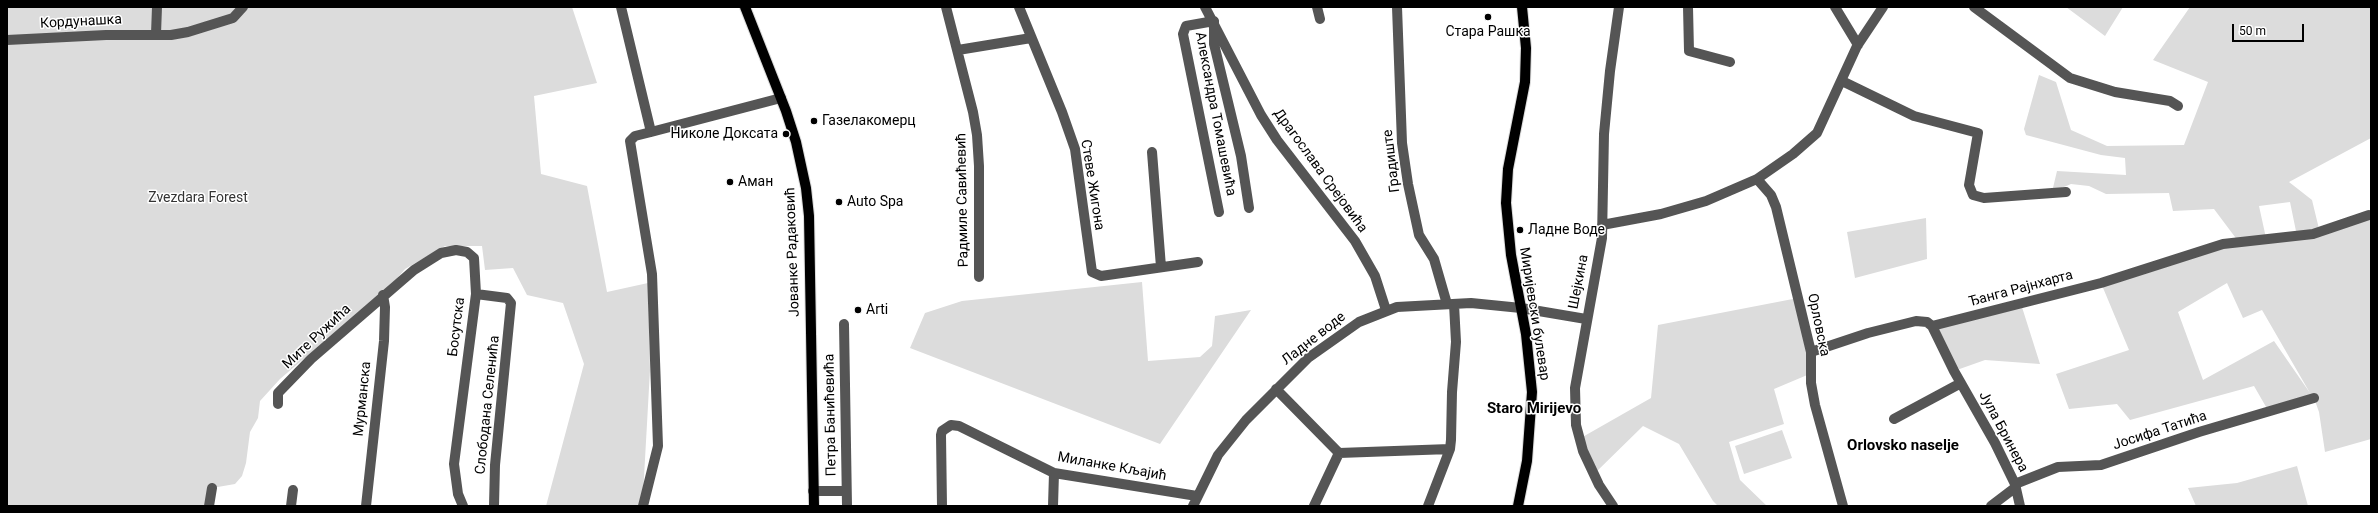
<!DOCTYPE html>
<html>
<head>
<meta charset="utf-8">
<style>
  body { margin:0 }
  #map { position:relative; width:2378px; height:513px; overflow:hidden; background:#fff; font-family:Roboto,sans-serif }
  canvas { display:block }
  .frame { position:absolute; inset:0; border:8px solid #000; pointer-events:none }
  .scale { position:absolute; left:2232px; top:24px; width:72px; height:18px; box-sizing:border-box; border:2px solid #000; border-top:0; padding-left:5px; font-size:12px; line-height:14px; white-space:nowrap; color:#000; -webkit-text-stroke:3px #fff; paint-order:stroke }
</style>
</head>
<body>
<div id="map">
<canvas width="2378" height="513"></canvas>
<div class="frame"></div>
<div class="scale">50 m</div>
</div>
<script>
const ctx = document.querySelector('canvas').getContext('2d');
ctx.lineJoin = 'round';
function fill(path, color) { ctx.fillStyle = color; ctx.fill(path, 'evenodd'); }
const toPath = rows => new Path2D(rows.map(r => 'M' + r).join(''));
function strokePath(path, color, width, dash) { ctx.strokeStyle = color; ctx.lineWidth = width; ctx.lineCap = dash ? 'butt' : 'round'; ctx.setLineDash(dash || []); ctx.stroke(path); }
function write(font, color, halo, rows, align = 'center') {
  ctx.font = font + ' Roboto,sans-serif'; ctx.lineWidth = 3; ctx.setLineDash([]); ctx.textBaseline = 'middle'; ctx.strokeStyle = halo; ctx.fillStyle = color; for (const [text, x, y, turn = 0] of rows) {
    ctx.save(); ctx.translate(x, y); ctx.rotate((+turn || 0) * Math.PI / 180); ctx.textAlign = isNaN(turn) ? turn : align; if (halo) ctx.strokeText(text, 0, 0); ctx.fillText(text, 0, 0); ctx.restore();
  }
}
fill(toPath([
  [7,7,572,7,597,83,534,96,541,174,587,186,607,292,648,283,650,370,643,495,640,506,546,506,584,364,563,303,527,295,513,268,485,270,482,246,445,246,405,269,395,281,280,379,260,401,258,418,250,432,246,463,242,476,235,484,212,488,209,506,7,506],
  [2066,7,2123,7,2105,36],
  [2190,7,2371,7,2371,138,2289,182,2312,200,2320,233,2371,214,2371,439,2325,452,2319,412,2314,398,2269,412,2254,386,2130,420,2117,404,2069,409,2056,374,2129,350,2101,283,2238,241,2214,209,2173,211,2169,193,2106,194,2089,186,2071,184,2052,192,2057,171,2126,175,2125,158,2101,155,2026,135,2024,129,2039,75,2056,82,2071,130,2107,146,2184,145,2208,82,2153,60],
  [2290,202,2297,236,2266,238,2259,206],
  [2227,283,2243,318,2262,310,2310,393,2274,341,2203,380,2178,312],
  [1926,218,1927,259,1855,278,1847,232],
  [1142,282,1148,361,1200,357,1212,346,1215,316,1251,310,1160,444,910,348,925,313,962,301],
  [1798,298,1812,373,1774,389,1784,424,1729,442,1740,480,1767,506,1718,506,1713,501,1679,444,1643,426,1593,475,1579,439,1651,398,1658,325],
  [2021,304,2040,364,1985,360,1954,371,1932,326],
  [1782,430,1792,458,1744,474,1735,446],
  [2297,466,2308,506,2196,506,2188,488,2237,483]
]), '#dcdcdc');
const major = toPath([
  [745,7,786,111,796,142,806,188,809,216,814,506],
  [1518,506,1527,461,1532,392,1526,334,1511,255,1506,203,1508,169,1525,82,1526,48,1522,7]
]);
strokePath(major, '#dbdbdb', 12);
strokePath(toPath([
  [621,7,651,132,635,136,630,141,652,274,658,446,643,506],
  [946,7,973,112,977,135,979,166,979,277],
  [1019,7,1062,112,1075,149,1092,272,1101,276,1198,262],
  [1205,7,1261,115,1277,140,1355,241,1375,276,1386,310],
  [1317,7,1320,19],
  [1397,7,1402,143,1408,184,1419,235,1434,259,1447,304],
  [1688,7,1689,51,1730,62],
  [1835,7,1858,45],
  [1974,7,2070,78,2115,92,2170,101,2178,106],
  [156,34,157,7],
  [7,40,106,35,171,35,188,32,233,18,243,7],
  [958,50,1031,38],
  [1842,81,1914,116,1978,133,1969,185,1973,195,1984,198,2066,192],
  [651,132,781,98],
  [1152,152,1161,267],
  [1757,179,1771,195,1776,207,1811,352,1811,383,1815,405,1843,506],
  [1219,212,1183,34,1186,26,1214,21,1214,44,1241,156,1249,208],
  [1602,225,1661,214,1706,201,1757,179,1793,154,1817,133,1857,46,1883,7],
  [476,294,507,298,511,303,495,465,494,506],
  [844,324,847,506],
  [1932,326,2101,283,2223,244,2313,234,2369,215],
  [1811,352,1868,333,1916,321,1927,322,1932,326,1954,371,1995,443,2015,484,2020,506],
  [1276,389,1339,453,1450,449],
  [278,404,278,393,311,359,414,270,441,253,456,250,467,252,474,258,476,294,454,464,458,494,463,506],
  [1894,419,1961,383],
  [2015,484,2058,467,2101,465,2199,432,2314,398],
  [813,491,846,491],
  [209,506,212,488],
  [291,506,293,490],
  [366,506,384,341,385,307,383,295],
  [942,506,941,435,942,431,951,425,959,426,1054,473,1197,496],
  [1053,506,1054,473],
  [1193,506,1218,455,1246,420,1308,358,1359,322,1397,307,1471,303,1521,308,1586,319],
  [1314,506,1339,453],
  [1428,506,1450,449,1451,440,1452,392,1456,342,1454,304],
  [1613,506,1599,485,1583,451,1576,425,1575,388,1602,238,1604,134,1610,71,1619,7],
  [1991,506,2016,487]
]), '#555', 10);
strokePath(major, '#000', 10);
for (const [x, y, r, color] of [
  [1488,17,4,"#000"],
  [814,121,4,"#000"],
  [786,134,4,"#000"],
  [730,182,4,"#000"],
  [839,202,4,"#000"],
  [1520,230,4,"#000"],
  [858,310,4,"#000"]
]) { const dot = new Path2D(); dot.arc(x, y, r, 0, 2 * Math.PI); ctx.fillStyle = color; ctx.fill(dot); strokePath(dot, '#fff', 1.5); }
write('14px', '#000', '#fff', [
  ["Кордунашка",81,22,-3],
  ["Александра Томашевића",1215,114,79],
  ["Градиште",1392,161,-97],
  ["Драгослава Срејовића",1320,171,54],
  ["Стеве Жигона",1092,185,81],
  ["Радмиле Савићевић",963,200,-91],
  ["Јованке Радаковић",793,252,-92],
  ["Шејкина",1579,282,-79],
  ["Ђанга Рајнхарта",2021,289,-15],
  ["Миријевски булевар",1534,314,81],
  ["Орловска",1818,325,78],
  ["Босутска",457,327,-83],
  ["Мите Ружића",317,337,-43],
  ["Ладне воде",1314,339,-38],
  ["Мурманска",363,399,-84],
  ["Слободана Селенића",488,405,-84],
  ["Петра Банићевића",831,415,-91],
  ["Јосифа Татића",2160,431,-18],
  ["Јула Бринера",2003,432,62],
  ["Миланке Кљајић",1112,467,10]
]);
write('14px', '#000', '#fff', [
  ["Стара Рашка",1488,32,"center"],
  ["Газелакомерц",822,121],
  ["Николе Доксата",778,134,"right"],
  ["Аман",738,182],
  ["Auto Spa",847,202],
  ["Ладне Воде",1528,230],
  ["Arti",866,310]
], 'left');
write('14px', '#333', '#fff', [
  ["Zvezdara Forest",198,198]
]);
write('bold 15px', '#000', '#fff', [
  ["Staro Mirijevo",1534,409],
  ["Orlovsko naselje",1903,446]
]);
</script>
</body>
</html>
